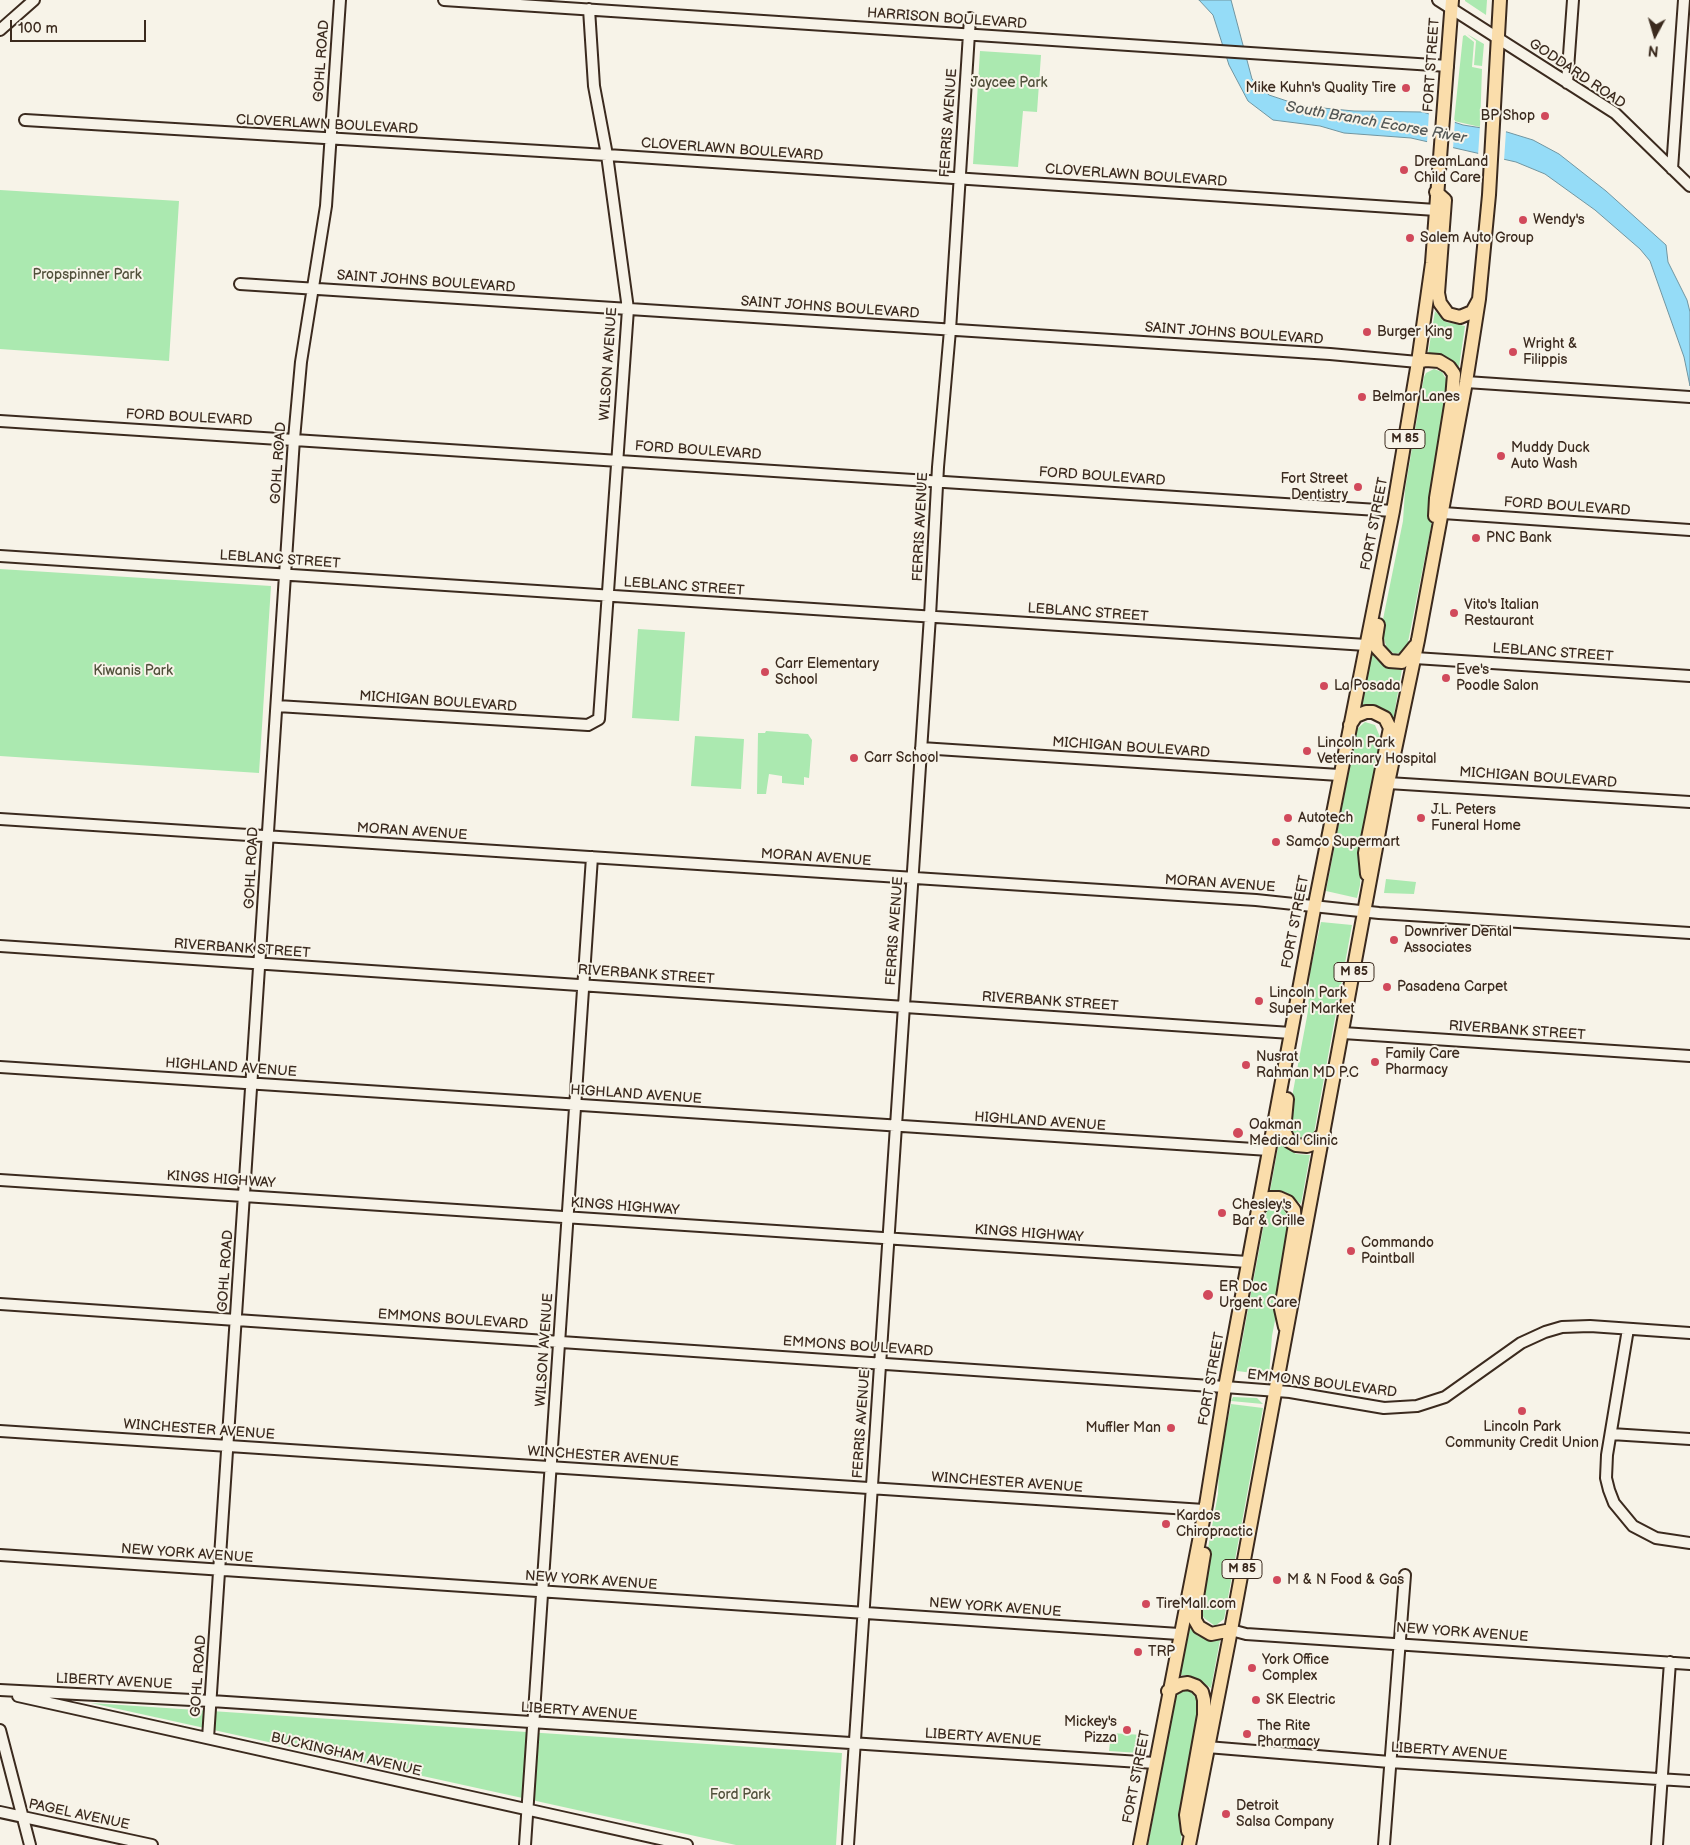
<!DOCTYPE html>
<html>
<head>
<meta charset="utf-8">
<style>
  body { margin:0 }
  #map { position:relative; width:1690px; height:1845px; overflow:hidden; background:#f7f3e8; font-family:"Balsamiq Sans",sans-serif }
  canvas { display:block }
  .north { position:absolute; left:1630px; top:10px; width:50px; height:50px; -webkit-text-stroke:4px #f7f3e8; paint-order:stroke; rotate:186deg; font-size:14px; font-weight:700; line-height:20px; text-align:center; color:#3b2a1e }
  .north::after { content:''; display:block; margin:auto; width:18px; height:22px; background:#3b2a1e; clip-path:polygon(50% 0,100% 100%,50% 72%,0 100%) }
  .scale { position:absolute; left:10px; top:20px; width:136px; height:22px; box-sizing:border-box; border:2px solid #3b2a1e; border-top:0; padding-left:6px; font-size:15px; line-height:18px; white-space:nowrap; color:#3b2a1e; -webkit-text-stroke:4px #f7f3e8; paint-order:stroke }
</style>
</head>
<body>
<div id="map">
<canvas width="1690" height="1845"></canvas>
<div class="north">N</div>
<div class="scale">100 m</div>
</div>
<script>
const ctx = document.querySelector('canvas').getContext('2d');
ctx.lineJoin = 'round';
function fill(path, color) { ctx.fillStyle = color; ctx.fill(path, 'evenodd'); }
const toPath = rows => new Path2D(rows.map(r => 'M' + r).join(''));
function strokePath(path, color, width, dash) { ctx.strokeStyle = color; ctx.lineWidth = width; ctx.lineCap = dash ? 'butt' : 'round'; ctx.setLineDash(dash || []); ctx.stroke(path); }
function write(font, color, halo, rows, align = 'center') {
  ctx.font = font + ' "Balsamiq Sans",sans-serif'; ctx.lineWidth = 4; ctx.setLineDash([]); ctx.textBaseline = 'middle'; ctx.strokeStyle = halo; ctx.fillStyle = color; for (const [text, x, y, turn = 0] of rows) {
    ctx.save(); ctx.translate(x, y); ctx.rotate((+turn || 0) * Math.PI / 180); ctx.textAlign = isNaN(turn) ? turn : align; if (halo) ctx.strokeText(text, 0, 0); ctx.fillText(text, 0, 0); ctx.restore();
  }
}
fill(toPath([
  [1487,0,1486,15,1465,1,1465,0],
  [1467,34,1484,44,1482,66,1474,65,1476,41],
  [1465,35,1474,42,1472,67,1482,69,1480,127,1454,121,1463,36],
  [980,51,1041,55,1037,112,1023,111,1018,167,973,164],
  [0,190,179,201,169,361,0,349],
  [1435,311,1446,322,1465,326,1459,367,1447,357,1428,354],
  [1434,369,1442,372,1450,386,1433,497,1431,527,1407,647,1404,652,1395,654,1387,649,1381,629,1403,521,1405,490,1424,377,1426,373],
  [0,569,271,586,259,773,0,756],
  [638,629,685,632,679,721,632,718],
  [1372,654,1377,660,1388,667,1402,669,1393,721,1361,707],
  [1365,722,1375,725,1383,744,1362,853,1360,885,1357,898,1326,891,1357,729],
  [766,731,808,734,812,740,809,778,804,777,804,785,782,783,782,776,769,774,766,794,757,794,758,733,765,733],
  [695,736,744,739,741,789,691,786],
  [1386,879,1416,882,1414,894,1384,893],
  [1321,922,1352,925,1314,1133,1312,1137,1303,1140,1292,1131,1289,1113,1308,1011,1310,972],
  [1279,1142,1296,1154,1310,1155,1301,1204,1285,1192,1270,1191],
  [1274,1206,1284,1210,1291,1222,1290,1242,1272,1336,1269,1375,1237,1371,1237,1369,1265,1218,1267,1211],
  [1233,1397,1257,1398,1263,1404,1231,1401],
  [1231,1404,1263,1408,1224,1619,1215,1626,1204,1618,1199,1608,1199,1597,1218,1494,1219,1464],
  [1189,1627,1198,1636,1211,1640,1220,1640,1211,1688,1191,1676,1180,1675],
  [1187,1690,1191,1692,1200,1703,1182,1821,1181,1845,1148,1845,1175,1700,1178,1694],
  [91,1703,842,1753,836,1845,736,1845],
  [1111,1733,1142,1735,1139,1753,1109,1751]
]), '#abe9b0');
const water = toPath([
  [1199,0,1231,0,1252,79,1269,95,1302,106,1354,111,1423,112,1463,125,1507,132,1533,140,1559,154,1606,191,1666,245,1668,262,1687,300,1690,312,1690,386,1684,357,1650,261,1640,249,1595,210,1545,174,1516,162,1411,138,1344,133,1320,126,1273,120,1248,101,1229,65,1213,15,1199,0]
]);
fill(water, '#95dcf7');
strokePath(water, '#7195a0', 1);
fill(toPath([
  [1429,112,1455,120,1453,149,1427,143],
  [1480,125,1506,131,1504,161,1478,156]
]), '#f7f3e8');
const minor = toPath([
  [444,0,1448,66],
  [1438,0,1615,113,1690,186],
  [0,30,34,0],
  [1567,83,1573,0],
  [25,120,607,155,1436,210],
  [1672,169,1684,0],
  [240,284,1330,354,1418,362],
  [1466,382,1690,397],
  [0,421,1393,511],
  [1443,513,1690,530],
  [0,556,1366,645],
  [1415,658,1690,676],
  [277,706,588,725,599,719,628,309,607,155,594,86,589,9],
  [921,748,1339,775],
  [1388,783,1690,802],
  [0,819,1256,900,1379,913,1690,933],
  [0,946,1291,1033],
  [1343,1033,1690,1056],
  [0,1067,1269,1150],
  [0,1180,1248,1262],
  [0,1304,1225,1387,1290,1392,1384,1408,1417,1406,1445,1397,1521,1343,1545,1332,1562,1327,1590,1326,1690,1333],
  [1628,1329,1607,1455,1606,1478,1609,1490,1614,1503,1633,1526,1656,1538,1690,1543],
  [0,1431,1204,1510],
  [1611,1434,1690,1439],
  [0,1555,1179,1634],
  [1231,1630,1246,1634,1690,1664],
  [0,1690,211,1701,1155,1763],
  [18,1696,687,1845],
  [0,1730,30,1845],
  [208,1738,294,439,301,362,326,206,340,0],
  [1207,1747,1390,1762,1690,1781],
  [0,1812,152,1845],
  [525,1845,592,857],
  [848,1845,930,616,938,467,950,330,970,18],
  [1384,1845,1405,1575],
  [1657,1845,1670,1662]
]);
const major = toPath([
  [1436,192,1445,200,1438,293,1440,303,1448,314,1460,317,1472,312,1478,301],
  [1418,362,1426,360,1439,361,1449,367,1454,374,1452,399,1436,498,1435,516],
  [1378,625,1376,638,1377,648,1389,661,1402,662,1415,646],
  [1350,725,1356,716,1366,712,1373,712,1385,718,1390,728,1365,853,1367,874],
  [1287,1099,1284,1131,1289,1141,1296,1145,1307,1146,1313,1144,1324,1133],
  [1259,1208,1269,1198,1279,1198,1288,1202,1294,1210,1295,1224,1281,1309,1285,1327],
  [1204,1554,1195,1609,1195,1620,1199,1627,1211,1634,1231,1630],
  [1168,1691,1181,1684,1188,1683,1196,1686,1202,1692,1204,1700,1204,1715,1186,1815,1188,1831],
  [1140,1845,1206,1505,1225,1387,1315,904,1393,511,1418,362,1432,263,1452,0],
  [1189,1845,1231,1630,1388,783,1418,640,1466,382,1479,299,1489,195,1500,0]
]);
strokePath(minor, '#3b2a1e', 14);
strokePath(major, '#3b2a1e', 16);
strokePath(minor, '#f7f3e8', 10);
strokePath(major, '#faddab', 12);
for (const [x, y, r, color] of [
  [1406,88,5,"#d1495b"],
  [1545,116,5,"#d1495b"],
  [1404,170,5,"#d1495b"],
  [1523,220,5,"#d1495b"],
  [1410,238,5,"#d1495b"],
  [1367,332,5,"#d1495b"],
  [1513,352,5,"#d1495b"],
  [1362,397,5,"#d1495b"],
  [1501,456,5,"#d1495b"],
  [1358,487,5,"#d1495b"],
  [1476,538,5,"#d1495b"],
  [1454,613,5,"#d1495b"],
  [765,672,5,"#d1495b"],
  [1446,678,5,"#d1495b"],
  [1324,686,5,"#d1495b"],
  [1307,751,5,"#d1495b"],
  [854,758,5,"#d1495b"],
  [1288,818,5,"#d1495b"],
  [1421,818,5,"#d1495b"],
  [1276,842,5,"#d1495b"],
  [1394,940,5,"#d1495b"],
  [1387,987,5,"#d1495b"],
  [1259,1001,5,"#d1495b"],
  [1375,1062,5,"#d1495b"],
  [1246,1065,5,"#d1495b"],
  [1238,1133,6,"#d1495b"],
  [1222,1213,5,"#d1495b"],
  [1351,1251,5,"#d1495b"],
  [1208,1295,6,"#d1495b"],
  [1522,1411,5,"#d1495b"],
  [1171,1428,5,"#d1495b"],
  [1166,1524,5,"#d1495b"],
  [1277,1580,5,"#d1495b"],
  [1146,1604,5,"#d1495b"],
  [1138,1652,5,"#d1495b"],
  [1252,1668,5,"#d1495b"],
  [1256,1700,5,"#d1495b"],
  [1127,1730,5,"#d1495b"],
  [1247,1734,5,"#d1495b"],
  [1226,1814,5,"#d1495b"]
]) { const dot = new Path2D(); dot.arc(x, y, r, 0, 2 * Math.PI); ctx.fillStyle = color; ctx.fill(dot); strokePath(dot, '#f7f3e8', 2); }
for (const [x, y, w] of [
  [1405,439,40],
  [1354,972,40],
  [1242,1569,40]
]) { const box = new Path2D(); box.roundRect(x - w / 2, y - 9.5, w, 19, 4); ctx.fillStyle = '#f7f3e8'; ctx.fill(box); strokePath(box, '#3b2a1e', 1); }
write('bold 12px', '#3b2a1e', null, [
  ["M 85",1405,439],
  ["M 85",1354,972],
  ["M 85",1242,1569]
]);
write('14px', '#3b2a1e', '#f7f3e8', [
  ["HARRISON BOULEVARD",947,19,4],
  ["GOHL ROAD",322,61,-86],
  ["FORT STREET",1432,65,-86],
  ["GODDARD ROAD",1577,74,34],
  ["FERRIS AVENUE",949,123,-86],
  ["CLOVERLAWN BOULEVARD",327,125,3],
  ["CLOVERLAWN BOULEVARD",732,150,4],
  ["CLOVERLAWN BOULEVARD",1136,176,4],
  ["SAINT JOHNS BOULEVARD",426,282,4],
  ["SAINT JOHNS BOULEVARD",830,308,4],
  ["SAINT JOHNS BOULEVARD",1234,334,4],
  ["WILSON AVENUE",609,364,-86],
  ["FORD BOULEVARD",189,418,3],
  ["FORD BOULEVARD",698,451,4],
  ["GOHL ROAD",279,463,-86],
  ["FORD BOULEVARD",1102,477,4],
  ["FORD BOULEVARD",1567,507,4],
  ["FORT STREET",1375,524,-79],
  ["FERRIS AVENUE",921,527,-87],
  ["LEBLANC STREET",280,560,4],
  ["LEBLANC STREET",684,587,4],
  ["LEBLANC STREET",1088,613,4],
  ["LEBLANC STREET",1553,653,4],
  ["MICHIGAN BOULEVARD",438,702,4],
  ["MICHIGAN BOULEVARD",1131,748,4],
  ["MICHIGAN BOULEVARD",1538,778,4],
  ["MORAN AVENUE",412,832,4],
  ["MORAN AVENUE",816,858,4],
  ["GOHL ROAD",252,868,-87],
  ["MORAN AVENUE",1220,884,4],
  ["FORT STREET",1296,922,-79],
  ["FERRIS AVENUE",895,931,-86],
  ["RIVERBANK STREET",242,949,4],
  ["RIVERBANK STREET",646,975,4],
  ["RIVERBANK STREET",1050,1002,4],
  ["RIVERBANK STREET",1517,1031,4],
  ["HIGHLAND AVENUE",231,1068,4],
  ["HIGHLAND AVENUE",636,1095,4],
  ["HIGHLAND AVENUE",1040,1122,4],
  ["KINGS HIGHWAY",221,1180,4],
  ["KINGS HIGHWAY",625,1207,4],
  ["KINGS HIGHWAY",1029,1234,4],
  ["GOHL ROAD",226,1271,-86],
  ["EMMONS BOULEVARD",453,1320,4],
  ["EMMONS BOULEVARD",858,1347,4],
  ["WILSON AVENUE",545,1350,-86],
  ["FORT STREET",1212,1379,-80],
  ["EMMONS BOULEVARD",1322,1384,7],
  ["FERRIS AVENUE",862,1424,-86],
  ["WINCHESTER AVENUE",199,1430,4],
  ["WINCHESTER AVENUE",603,1457,4],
  ["WINCHESTER AVENUE",1007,1483,4],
  ["NEW YORK AVENUE",187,1554,4],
  ["NEW YORK AVENUE",591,1581,4],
  ["NEW YORK AVENUE",995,1608,4],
  ["NEW YORK AVENUE",1462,1633,4],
  ["GOHL ROAD",199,1676,-86],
  ["LIBERTY AVENUE",114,1682,3],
  ["LIBERTY AVENUE",579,1712,4],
  ["LIBERTY AVENUE",983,1738,4],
  ["LIBERTY AVENUE",1449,1752,4],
  ["BUCKINGHAM AVENUE",346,1755,13],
  ["FORT STREET",1137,1777,-79],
  ["PAGEL AVENUE",79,1815,12]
]);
write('14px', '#51503b', '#f7f3e8', [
  ["Jaycee Park",1009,83],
  ["Propspinner Park",87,275],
  ["Kiwanis Park",133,671],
  ["Ford Park",740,1795]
]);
write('14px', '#3b2a1e', '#f7f3e8', [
  ["Mike Kuhn's Quality Tire",1396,88,"right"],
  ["BP Shop",1535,116,"right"],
  ["DreamLand",1414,162],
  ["Child Care",1414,178],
  ["Wendy's",1533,220],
  ["Salem Auto Group",1420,238],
  ["Burger King",1377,332],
  ["Wright &",1523,344],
  ["Filippis",1523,360],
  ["Belmar Lanes",1372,397],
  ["Muddy Duck",1511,448],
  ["Auto Wash",1511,464],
  ["Fort Street",1348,479,"right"],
  ["Dentistry",1348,495,"right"],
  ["PNC Bank",1486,538],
  ["Vito's Italian",1464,605],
  ["Restaurant",1464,621],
  ["Carr Elementary",775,664],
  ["School",775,680],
  ["Eve's",1456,670],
  ["Poodle Salon",1456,686],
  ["La Posada",1334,686],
  ["Lincoln Park",1317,743],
  ["Veterinary Hospital",1317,759],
  ["Carr School",864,758],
  ["J.L. Peters",1431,810],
  ["Funeral Home",1431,826],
  ["Autotech",1298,818],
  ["Samco Supermart",1286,842],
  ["Downriver Dental",1404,932],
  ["Associates",1404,948],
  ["Pasadena Carpet",1397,987],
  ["Lincoln Park",1269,993],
  ["Super Market",1269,1009],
  ["Family Care",1385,1054],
  ["Pharmacy",1385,1070],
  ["Nusrat",1256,1057],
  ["Rahman MD P.C",1256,1073],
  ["Oakman",1249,1125],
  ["Medical Clinic",1249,1141],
  ["Chesley's",1232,1205],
  ["Bar & Grille",1232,1221],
  ["Commando",1361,1243],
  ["Paintball",1361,1259],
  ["ER Doc",1219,1287],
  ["Urgent Care",1219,1303],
  ["Lincoln Park",1522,1427,"center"],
  ["Community Credit Union",1522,1443,"center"],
  ["Muffler Man",1161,1428,"right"],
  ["Kardos",1176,1516],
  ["Chiropractic",1176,1532],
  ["M & N Food & Gas",1287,1580],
  ["TireMall.com",1156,1604],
  ["TRP",1148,1652],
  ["York Office",1262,1660],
  ["Complex",1262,1676],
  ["SK Electric",1266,1700],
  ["Mickey's",1117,1722,"right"],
  ["Pizza",1117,1738,"right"],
  ["The Rite",1257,1726],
  ["Pharmacy",1257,1742],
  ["Detroit",1236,1806],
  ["Salsa Company",1236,1822]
], 'left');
write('italic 15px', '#525654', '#f7f3e8', [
  ["South Branch Ecorse River",1376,123,10]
]);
</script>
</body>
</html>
